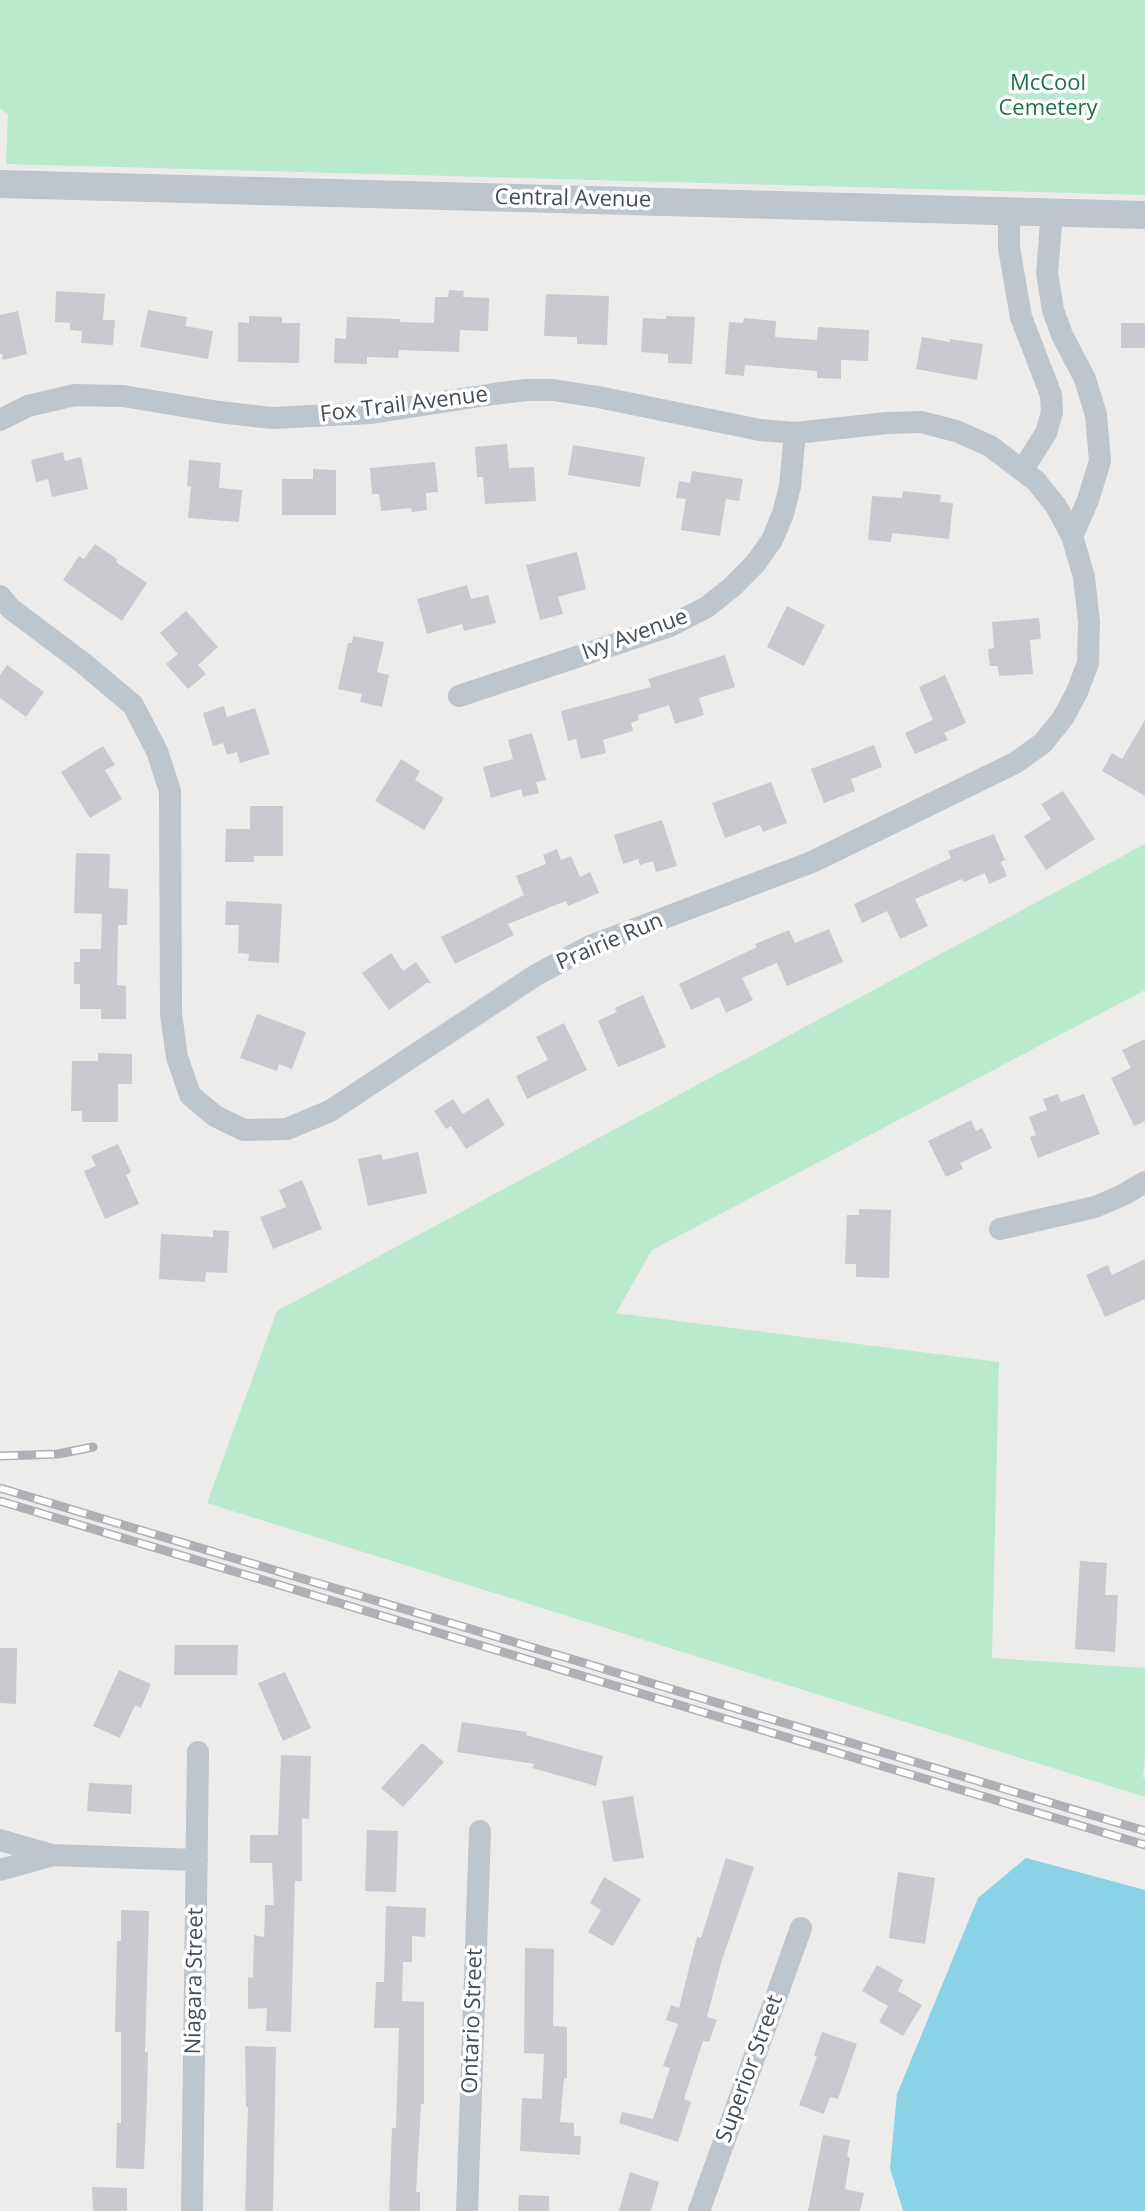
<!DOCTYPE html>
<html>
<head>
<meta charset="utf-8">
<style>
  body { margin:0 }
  canvas { display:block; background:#eeebeb }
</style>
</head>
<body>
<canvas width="1145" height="2211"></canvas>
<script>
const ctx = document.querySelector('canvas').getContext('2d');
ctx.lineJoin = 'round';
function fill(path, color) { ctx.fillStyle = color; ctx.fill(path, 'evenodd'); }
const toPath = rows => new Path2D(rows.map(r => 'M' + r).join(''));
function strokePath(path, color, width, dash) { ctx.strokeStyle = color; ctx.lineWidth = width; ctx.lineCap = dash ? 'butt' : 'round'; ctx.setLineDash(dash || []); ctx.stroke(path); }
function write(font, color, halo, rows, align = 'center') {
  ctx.font = font + ' "Open Sans",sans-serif'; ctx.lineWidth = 7; ctx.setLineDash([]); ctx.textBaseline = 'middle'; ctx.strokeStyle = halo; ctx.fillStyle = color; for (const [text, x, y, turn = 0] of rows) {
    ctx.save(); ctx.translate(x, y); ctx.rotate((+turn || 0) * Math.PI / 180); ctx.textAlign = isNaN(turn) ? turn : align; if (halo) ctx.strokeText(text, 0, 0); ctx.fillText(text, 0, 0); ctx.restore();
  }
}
fill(toPath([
  [0,0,1145,0,1145,195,6,164,8,114,0,109],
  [1145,844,1145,990,652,1250,616,1313,999,1362,992,1658,1145,1668,1145,1758,1143,1777,1145,1779,1145,1797,207,1503,277,1311]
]), '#baeacd');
fill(toPath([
  [1026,1858,1145,1890,1145,2211,903,2211,890,2168,897,2094,978,1898]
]), '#8ad2e5');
fill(toPath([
  [449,290,464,291,463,297,489,298,488,331,460,330,459,352,399,350,398,358,367,357,367,364,334,363,335,338,346,339,347,317,400,319,400,322,434,323,435,297,448,297],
  [56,291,105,294,103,320,115,320,113,345,81,343,82,331,70,330,70,323,55,322],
  [546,294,609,296,607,345,577,344,577,337,544,336],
  [148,310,187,317,185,326,213,331,208,359,140,347],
  [18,311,27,354,3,360,2,354,0,354,0,315],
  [249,316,282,317,282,323,300,323,299,363,238,362,238,322,249,323],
  [666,316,695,317,692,364,668,363,668,354,641,352,643,318,666,319],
  [744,318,776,321,775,337,817,340,818,327,869,330,868,361,841,360,841,379,817,378,817,371,745,365,744,376,725,374,729,322,743,323],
  [1121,323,1145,323,1145,348,1121,348],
  [922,337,950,342,950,339,983,344,977,380,916,369],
  [507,444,509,468,534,467,536,501,485,504,483,477,477,477,475,447],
  [573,445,645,457,640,487,568,475],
  [63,452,65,461,81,457,88,489,52,497,48,479,36,482,31,460],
  [189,460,221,463,219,488,242,490,239,522,188,518,191,487,187,486],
  [435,462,438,492,426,493,427,510,412,512,411,508,381,511,379,494,372,494,370,468],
  [313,469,336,470,336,515,282,515,282,479,313,479],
  [692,471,743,479,739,501,726,499,720,536,681,530,686,499,676,498,679,481,690,483],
  [903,491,941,495,940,502,953,503,949,539,892,533,891,542,868,540,872,496,902,498],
  [95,544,117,559,116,562,147,583,122,621,63,580,79,556,84,559],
  [577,552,586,589,558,597,563,614,540,620,526,565],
  [467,585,471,599,488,595,496,623,464,631,462,624,427,634,417,599],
  [787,606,825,625,804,666,767,647],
  [186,611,218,647,198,665,206,674,188,689,166,664,178,654,160,633],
  [1039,618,1041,639,1030,640,1033,674,999,676,998,666,990,666,988,649,994,648,992,622],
  [353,636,384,642,377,672,389,675,382,707,360,702,362,694,338,689,348,643,352,643],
  [725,655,735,687,699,698,704,715,675,724,669,705,638,715,639,720,631,723,633,731,603,740,606,753,581,759,576,739,568,741,561,711,651,687,648,679],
  [7,665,44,692,26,717,0,698,0,675],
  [945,675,966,723,944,733,948,740,915,754,905,733,933,720,919,687],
  [224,706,227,717,255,708,270,754,240,763,237,752,227,755,223,743,213,746,203,713],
  [1145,720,1145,796,1102,771,1112,753,1122,759],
  [532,733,546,780,536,782,539,793,523,797,521,789,491,798,483,767,513,759,508,740],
  [874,745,882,767,851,779,855,791,824,803,811,769],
  [103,746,115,765,105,770,122,799,90,818,61,772],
  [401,759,420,771,415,780,444,798,424,830,375,801],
  [771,782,787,823,763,832,760,825,725,838,712,803],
  [1063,791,1095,839,1046,870,1024,836,1051,819,1041,804],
  [250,806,283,806,283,856,254,856,254,862,225,862,226,829,250,829],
  [662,820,677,866,656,872,653,861,640,865,638,859,623,864,614,835],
  [994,834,1005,860,1001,862,1007,876,989,884,985,873,964,882,962,879,915,899,928,926,900,939,887,911,862,923,854,904,951,858,948,851],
  [557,849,561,860,571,856,580,877,590,872,599,893,568,906,566,901,508,924,514,935,455,964,441,937,524,895,516,876,546,864,543,855],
  [76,853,110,854,109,888,128,889,127,925,118,925,117,985,126,986,126,1019,101,1019,101,1009,80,1009,80,984,74,984,74,962,80,962,80,949,101,949,102,914,74,913],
  [226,901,282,904,279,963,248,961,249,954,238,953,239,925,225,925],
  [829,929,843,962,787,986,777,963,742,978,753,1000,726,1013,719,997,691,1010,679,984,757,947,755,944,789,930,795,943],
  [391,953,403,971,416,962,431,983,427,983,389,1010,362,973],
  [643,995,666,1047,618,1067,598,1021,617,1012,615,1008],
  [257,1014,306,1032,292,1069,279,1064,277,1071,240,1058],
  [564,1023,587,1070,527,1099,516,1076,548,1060,536,1037],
  [1145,1039,1145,1121,1134,1126,1111,1078,1131,1068,1122,1050],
  [98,1053,132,1054,132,1084,118,1084,118,1122,82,1122,82,1111,71,1111,72,1061,98,1061],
  [1058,1094,1061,1102,1084,1094,1100,1134,1038,1158,1030,1137,1036,1135,1029,1117,1047,1110,1043,1099],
  [488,1098,505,1125,466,1149,451,1126,446,1129,434,1111,453,1099,463,1114],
  [971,1120,976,1131,982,1128,992,1148,960,1163,963,1169,946,1177,928,1141],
  [118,1144,131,1172,126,1175,139,1204,105,1219,84,1171,96,1166,91,1156],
  [418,1152,427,1193,368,1206,358,1159,381,1154,383,1160],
  [302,1180,322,1229,273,1249,260,1217,286,1207,279,1190],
  [859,1209,891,1210,889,1278,856,1277,856,1264,845,1264,847,1215,859,1215],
  [213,1230,229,1231,227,1273,206,1272,205,1282,159,1279,161,1234,213,1237],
  [1145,1259,1145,1299,1105,1317,1086,1275,1108,1265,1112,1275],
  [1080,1561,1107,1563,1105,1595,1118,1595,1115,1652,1075,1649],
  [175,1645,238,1645,237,1675,174,1675],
  [0,1648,17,1648,16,1704,0,1703],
  [119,1670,151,1684,141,1708,135,1705,120,1738,93,1726],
  [285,1672,311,1728,283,1741,258,1683],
  [462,1722,527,1732,526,1735,603,1756,596,1786,532,1768,534,1764,457,1752],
  [422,1743,444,1762,403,1807,381,1788],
  [281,1755,311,1756,309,1819,302,1818,302,1881,295,1881,291,2032,266,2031,267,2008,248,2009,248,1977,253,1978,254,1935,264,1937,265,1905,274,1905,272,1863,250,1863,250,1835,278,1835],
  [89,1783,132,1785,131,1814,87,1811],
  [633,1796,644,1858,613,1862,602,1801],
  [367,1830,398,1831,396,1892,365,1891],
  [726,1858,754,1867,721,1963,707,2017,717,2020,709,2042,703,2041,684,2099,691,2102,678,2142,619,2123,622,2112,653,2119,670,2068,663,2066,678,2024,666,2020,671,2005,679,2008,697,1937,701,1938],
  [898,1872,935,1878,925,1944,889,1938],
  [604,1877,641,1899,613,1946,588,1932,601,1910,590,1903],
  [386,1906,426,1908,425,1937,412,1936,412,1962,403,1962,402,2001,424,2002,424,2104,421,2104,416,2192,420,2192,420,2211,389,2211,392,2128,396,2128,399,2028,374,2028,376,1982,384,1982],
  [121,1910,149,1911,145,2052,148,2052,147,2097,144,2169,116,2168,117,2123,121,2123,121,2032,115,2032,117,1941,121,1941],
  [525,1948,554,1949,553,2026,567,2027,567,2078,564,2079,560,2122,574,2123,574,2136,581,2136,580,2155,520,2151,522,2098,542,2099,544,2054,524,2053],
  [877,1965,903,1980,898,1991,922,2005,903,2036,879,2022,888,2006,862,1991],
  [822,2032,857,2044,838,2099,830,2097,824,2114,799,2105,817,2057,814,2055],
  [245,2046,276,2047,273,2211,245,2211,248,2107,246,2107],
  [823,2135,850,2140,847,2156,850,2158,845,2189,864,2193,860,2211,808,2211],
  [630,2172,659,2182,651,2211,619,2211],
  [92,2187,127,2188,127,2211,93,2211],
  [519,2195,549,2196,549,2211,518,2211]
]), '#c8cad0');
strokePath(toPath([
  [1009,210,1009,248,1021,317,1051,395,1052,412,1046,433,1023,469],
  [1052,212,1047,273,1053,310,1062,335,1085,379,1096,415,1100,461,1088,500,1072,536],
  [0,420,28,406,75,395,123,396,219,412,272,418,371,413,494,394,526,390,553,390,598,397,760,430,795,433,887,423,921,422,956,431,990,446,1036,481,1056,506,1072,536,1084,577,1089,622,1088,663,1077,692,1063,718,1043,743,1015,763,812,862,590,946,536,975,330,1111,287,1129,244,1130,215,1116,190,1095,177,1057,171,1014,170,791,157,751,133,705,83,663,10,608,0,596],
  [459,696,670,626,707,607,732,587,755,564,772,540,783,514,790,486,795,433],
  [1000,1229,1095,1207,1123,1195,1145,1182],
  [0,1840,52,1855,197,1860],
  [0,1870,50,1856],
  [192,2211,198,1752],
  [467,2211,480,1831],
  [699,2211,801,1928]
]), '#bdc5cd', 22);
strokePath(toPath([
  [0,184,1145,215]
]), '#bdc5cd', 28);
const rail = toPath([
  [0,1456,58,1454,93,1447],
  [0,1488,1145,1831],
  [0,1501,1145,1845]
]);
strokePath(rail, '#aeb0b5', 9);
strokePath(rail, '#fff', 6, [18]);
write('22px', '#1b7247', '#fff', [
  ["McCool",1048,84],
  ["Cemetery",1048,109]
]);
write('22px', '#454e57', '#fff', [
  ["Central Avenue",573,199,1],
  ["Fox Trail Avenue",404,405,-7],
  ["Ivy Avenue",635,635,-20],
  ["Prairie Run",610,942,-23],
  ["Niagara Street",195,1981,-89],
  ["Ontario Street",473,2021,-88],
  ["Superior Street",750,2069,-70]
]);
</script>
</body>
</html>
